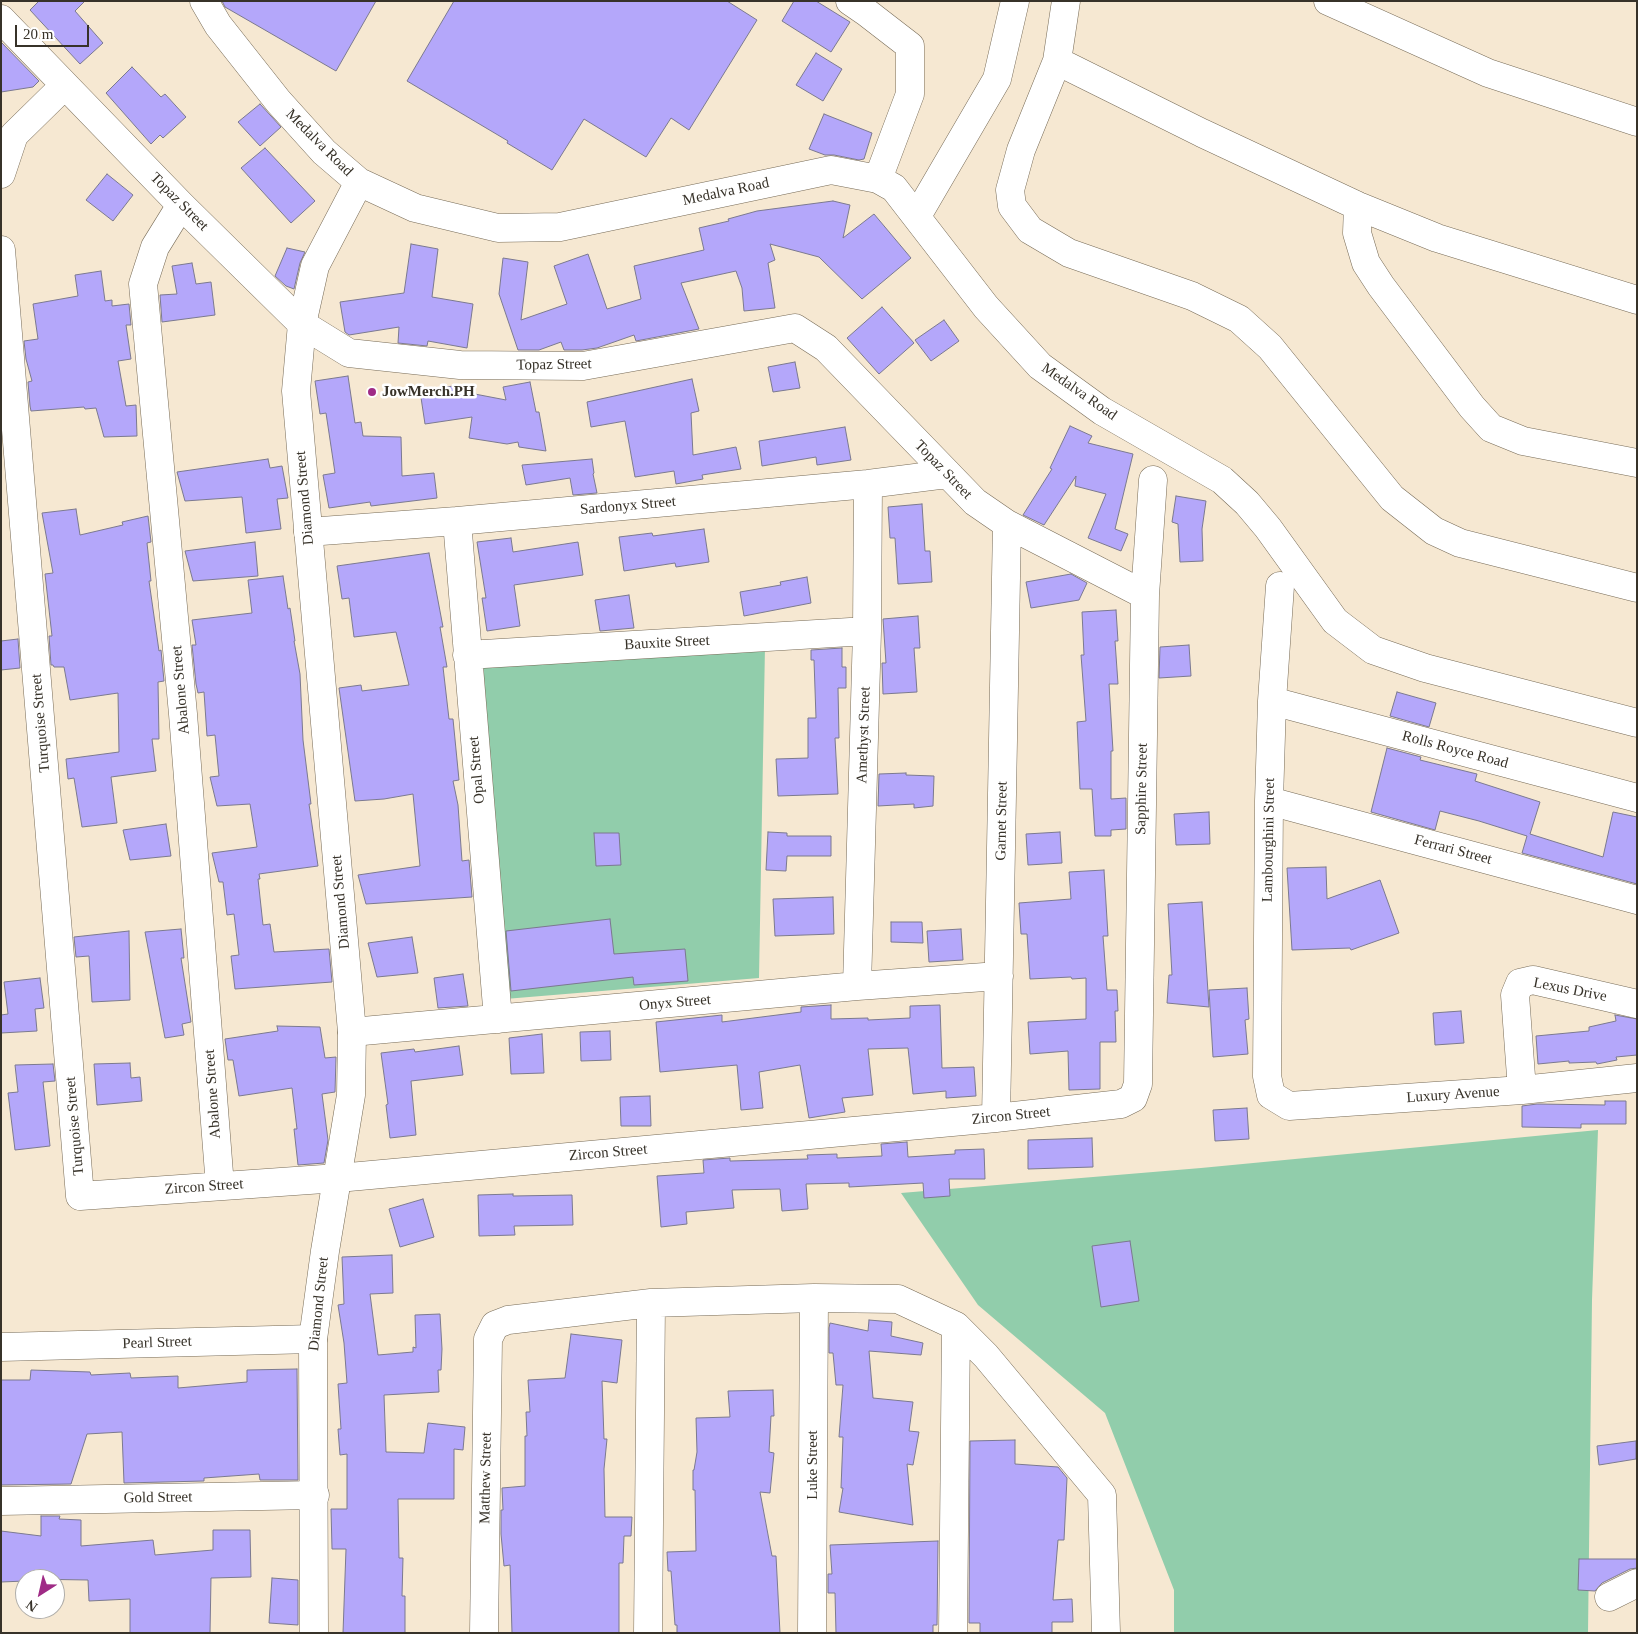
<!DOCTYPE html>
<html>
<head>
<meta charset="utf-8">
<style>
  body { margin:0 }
  #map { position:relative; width:1638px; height:1634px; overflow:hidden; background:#f6e8d2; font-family:Georgia,serif }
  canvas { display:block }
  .frame { position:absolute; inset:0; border:2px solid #373229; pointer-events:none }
  .north { position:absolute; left:15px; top:1569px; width:50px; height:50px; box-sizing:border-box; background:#fff; border:1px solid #afada9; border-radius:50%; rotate:215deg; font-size:14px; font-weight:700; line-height:20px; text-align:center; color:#373229 }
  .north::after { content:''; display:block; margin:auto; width:18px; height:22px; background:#9f2b86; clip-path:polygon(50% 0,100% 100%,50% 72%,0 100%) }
  .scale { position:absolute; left:15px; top:25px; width:74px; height:22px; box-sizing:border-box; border:2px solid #373229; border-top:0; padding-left:6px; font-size:15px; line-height:18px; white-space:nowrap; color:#373229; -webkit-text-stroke:4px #fff; paint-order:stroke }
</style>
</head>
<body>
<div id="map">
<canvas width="1638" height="1634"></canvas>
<div class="frame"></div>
<div class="north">N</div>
<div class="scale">20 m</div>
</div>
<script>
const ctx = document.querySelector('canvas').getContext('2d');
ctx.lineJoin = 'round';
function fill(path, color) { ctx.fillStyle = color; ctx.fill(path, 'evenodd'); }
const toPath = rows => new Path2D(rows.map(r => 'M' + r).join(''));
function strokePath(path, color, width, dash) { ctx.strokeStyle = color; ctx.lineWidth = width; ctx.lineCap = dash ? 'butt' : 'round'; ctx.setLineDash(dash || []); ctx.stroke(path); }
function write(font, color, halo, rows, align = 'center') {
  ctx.font = font + ' Georgia,serif'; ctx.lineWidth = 5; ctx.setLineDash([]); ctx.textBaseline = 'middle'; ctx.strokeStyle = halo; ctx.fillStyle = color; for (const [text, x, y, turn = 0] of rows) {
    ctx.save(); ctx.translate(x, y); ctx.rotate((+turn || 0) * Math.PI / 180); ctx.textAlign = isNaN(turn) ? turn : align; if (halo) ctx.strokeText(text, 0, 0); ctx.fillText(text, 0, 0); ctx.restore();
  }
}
fill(toPath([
  [765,646,759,978,505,999,475,665],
  [1598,1130,1592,1300,1588,1633,1174,1633,1174,1590,1105,1413,978,1305,901,1193,1201,1168]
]), '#91cdab');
const building = toPath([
  [39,1,85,1,75,11,103,43,80,64,30,10,39,1],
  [222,1,376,1,336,71,225,7,222,1],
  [454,1,727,1,757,20,689,130,671,118,646,157,584,119,552,170,507,143,508,141,407,81,454,1],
  [794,1,816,1,850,22,831,52,782,21,794,1],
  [1,42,39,81,33,87,1,92,1,42],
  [816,53,842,69,823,101,796,85,816,53],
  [132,67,161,97,165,94,186,117,163,138,160,135,151,144,106,93,132,67],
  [260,104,281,127,260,146,238,122,260,104],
  [824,114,872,133,864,159,859,160,834,155,825,155,809,149,824,114],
  [265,148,315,201,291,223,241,168,265,148],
  [107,174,133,195,113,221,86,200,107,174],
  [833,201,850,205,843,238,874,214,911,258,862,299,819,257,770,244,775,260,768,263,775,308,744,311,742,288,736,271,681,283,699,329,636,341,634,335,597,348,582,350,564,350,561,342,539,350,518,350,499,294,503,258,528,262,521,320,567,304,554,266,588,254,607,309,641,299,634,266,704,250,699,228,729,221,728,219,757,211,833,201],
  [411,244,438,249,432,297,473,304,467,348,428,341,427,346,398,343,399,327,349,335,345,332,340,302,404,293,411,244],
  [287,248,305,252,300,263,294,289,286,286,275,276,287,248],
  [192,263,196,284,211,282,215,315,162,322,160,295,177,294,172,266,192,263],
  [101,271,105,301,112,300,112,306,129,304,131,325,126,325,131,359,118,361,126,406,136,405,137,436,104,437,96,408,85,409,84,407,31,411,30,406,28,382,32,381,26,359,24,341,38,339,33,304,78,296,75,275,101,271],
  [882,307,914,343,879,374,847,338,882,307],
  [944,320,959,341,931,361,915,340,944,320],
  [795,362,800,388,773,392,768,367,795,362],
  [348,376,355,423,361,422,363,436,401,437,402,476,434,473,437,498,371,506,370,502,329,508,323,475,335,473,326,413,320,414,315,381,348,376],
  [692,379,699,411,691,413,693,455,736,447,741,469,702,475,703,479,676,484,674,471,635,477,625,421,591,427,587,402,692,379],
  [530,382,536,412,539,412,546,451,519,447,518,442,507,444,469,438,472,417,425,424,420,391,453,386,454,390,506,400,503,387,530,382],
  [1070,426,1092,436,1088,443,1133,454,1115,529,1128,534,1121,551,1088,538,1106,494,1075,486,1076,476,1044,525,1023,515,1052,469,1050,468,1070,426],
  [845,427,851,460,817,465,816,457,762,466,759,441,845,427],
  [268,459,270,468,282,466,288,498,277,499,281,529,246,533,242,497,185,501,177,472,268,459],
  [592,459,594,473,593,474,597,493,573,495,570,478,526,485,522,465,592,459],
  [1176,496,1206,501,1202,529,1203,561,1180,562,1178,524,1172,522,1176,496],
  [922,504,925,551,930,551,932,582,898,584,895,538,890,538,888,507,922,504],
  [76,509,80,535,123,525,122,522,148,516,151,542,147,543,151,581,149,581,159,651,161,650,164,681,158,682,159,739,152,739,156,771,111,777,117,823,82,827,74,778,68,779,66,759,119,752,118,693,70,700,64,667,54,667,53,665,51,665,49,636,52,636,45,574,53,573,42,513,76,509],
  [704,529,709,562,676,567,675,563,624,571,619,537,652,533,653,536,704,529],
  [511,538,513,552,578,542,583,575,514,585,520,626,487,631,482,598,486,598,477,542,511,538],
  [255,542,258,576,193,581,185,551,255,542],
  [429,553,443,627,440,627,447,667,443,667,449,719,453,719,459,780,453,781,458,805,462,861,469,860,472,897,366,904,358,875,420,866,413,794,384,799,355,801,339,688,361,685,362,691,409,685,396,632,354,637,349,598,342,599,337,566,429,553],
  [1071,574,1087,583,1079,600,1031,608,1026,582,1071,574],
  [283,576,288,609,290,608,295,641,294,641,300,674,303,740,311,804,309,804,318,866,259,874,260,879,258,879,263,925,270,924,274,952,329,949,332,982,235,989,231,956,239,955,234,914,227,915,223,882,219,882,212,853,257,847,250,804,217,806,210,777,219,776,215,735,207,736,204,692,198,693,196,684,192,645,196,645,192,620,252,613,248,580,283,576],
  [807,577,811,603,744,616,740,592,781,585,780,582,807,577],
  [629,595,634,628,600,631,595,600,629,595],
  [1116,610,1118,641,1115,641,1118,684,1109,684,1113,751,1111,751,1111,799,1126,798,1126,829,1111,830,1111,836,1095,836,1092,789,1080,789,1077,722,1086,721,1081,655,1084,655,1082,612,1116,610],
  [918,616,920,648,914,648,917,692,883,694,882,663,886,663,883,619,918,616],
  [18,639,20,668,1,670,1,641,18,639],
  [1189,645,1191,676,1159,678,1160,647,1189,645],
  [842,648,842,667,846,667,846,688,838,688,839,738,835,738,838,794,778,796,776,759,808,758,808,718,816,718,814,660,811,660,811,650,842,648],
  [1397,692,1436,703,1429,727,1390,716,1397,692],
  [1387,748,1421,757,1420,760,1477,774,1475,781,1540,802,1530,834,1603,857,1613,812,1637,817,1637,884,1522,853,1527,836,1479,821,1440,811,1435,830,1371,812,1387,748],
  [906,773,906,775,934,776,933,806,914,808,914,804,878,806,879,774,906,773],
  [1209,812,1210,844,1176,845,1174,814,1209,812],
  [166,824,171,856,130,860,123,830,166,824],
  [768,832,787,833,787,836,831,836,831,856,787,856,786,871,766,870,768,832],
  [1060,832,1062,863,1028,865,1026,834,1060,832],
  [594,833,619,833,621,865,596,866,594,833],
  [1326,867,1327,899,1380,880,1399,933,1351,950,1350,948,1292,950,1287,868,1326,867],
  [1104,870,1108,936,1103,936,1107,990,1117,990,1118,1011,1115,1011,1116,1042,1100,1042,1100,1089,1069,1090,1068,1051,1030,1054,1028,1022,1086,1019,1086,978,1072,979,1071,977,1030,979,1027,934,1021,934,1019,903,1071,899,1069,872,1104,870],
  [833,897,834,934,775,936,773,899,833,897],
  [1202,902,1209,1007,1167,1003,1169,975,1172,975,1168,904,1202,902],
  [610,919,614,954,685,949,688,981,634,985,633,977,511,991,506,931,610,919],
  [891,922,922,922,923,943,891,942,891,922],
  [181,929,184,958,181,958,191,1022,182,1024,184,1035,165,1038,145,932,181,929],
  [961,929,963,960,929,962,927,931,961,929],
  [129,931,130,1000,92,1002,89,956,76,957,74,937,129,931],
  [412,937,418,973,377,977,368,943,412,937],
  [463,974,468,1006,438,1008,434,978,463,974],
  [40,978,44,1008,35,1009,37,1031,1,1033,1,1015,8,1014,4,982,40,978],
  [1247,988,1249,1019,1245,1020,1248,1054,1213,1057,1209,990,1247,988],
  [831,1005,831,1019,868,1018,868,1020,910,1018,910,1006,940,1005,942,1068,974,1067,976,1096,946,1098,946,1091,913,1094,908,1048,868,1049,873,1095,842,1098,845,1112,809,1118,800,1065,759,1072,763,1108,741,1110,737,1065,660,1072,656,1022,722,1015,722,1022,801,1012,801,1007,831,1005],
  [1461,1011,1464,1043,1435,1045,1433,1013,1461,1011],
  [1615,1015,1637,1019,1637,1055,1616,1057,1617,1060,1597,1064,1596,1062,1569,1063,1569,1061,1538,1064,1536,1036,1589,1031,1589,1027,1616,1021,1615,1015],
  [277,1026,320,1027,325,1058,336,1057,335,1092,322,1094,328,1140,324,1163,298,1165,294,1129,297,1129,292,1088,239,1096,233,1060,228,1060,225,1039,278,1031,277,1026],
  [610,1031,611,1060,581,1061,580,1032,610,1031],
  [542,1034,544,1073,511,1074,509,1038,542,1034],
  [459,1046,463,1075,411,1081,416,1135,390,1138,386,1105,388,1104,381,1053,414,1049,415,1052,459,1046],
  [130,1063,131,1078,140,1077,142,1101,97,1105,94,1064,130,1063],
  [53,1064,55,1081,43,1082,50,1146,15,1150,8,1093,18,1092,15,1065,53,1064],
  [650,1096,651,1126,621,1126,620,1097,650,1096],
  [1605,1101,1626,1101,1626,1124,1581,1124,1581,1128,1522,1127,1522,1106,1537,1104,1605,1105,1605,1101],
  [1247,1108,1249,1139,1215,1141,1213,1110,1247,1108],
  [1092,1138,1093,1167,1028,1169,1028,1140,1092,1138],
  [907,1142,908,1157,955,1154,955,1150,984,1149,985,1179,949,1179,950,1196,924,1198,923,1183,849,1187,849,1183,806,1184,808,1209,782,1211,780,1189,732,1190,734,1208,686,1212,687,1224,661,1227,657,1176,704,1173,703,1160,730,1158,730,1161,808,1159,807,1155,837,1154,837,1158,882,1156,881,1144,907,1142],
  [513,1194,513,1196,572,1195,573,1225,514,1226,515,1235,479,1236,478,1195,513,1194],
  [423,1199,434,1237,400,1247,389,1209,423,1199],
  [1130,1241,1139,1301,1101,1307,1092,1246,1130,1241],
  [392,1255,393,1293,370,1294,378,1355,413,1352,413,1347,416,1348,415,1315,440,1314,442,1349,441,1370,438,1370,439,1392,384,1395,386,1452,424,1453,428,1423,465,1427,463,1450,454,1449,454,1499,398,1499,399,1558,403,1558,402,1596,405,1596,405,1633,343,1633,346,1549,332,1549,331,1509,347,1509,347,1454,340,1455,338,1429,341,1429,338,1384,347,1383,344,1343,338,1305,344,1304,342,1257,392,1255],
  [869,1320,892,1322,891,1336,923,1343,921,1355,869,1351,873,1398,913,1402,909,1431,919,1432,913,1465,907,1464,913,1525,839,1512,843,1488,841,1488,843,1437,839,1437,843,1385,836,1385,833,1353,829,1353,829,1328,830,1323,868,1331,869,1320],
  [571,1334,622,1340,617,1383,602,1381,604,1439,607,1439,604,1469,605,1517,632,1517,631,1536,624,1536,623,1563,619,1563,619,1633,512,1633,510,1565,504,1566,501,1534,501,1510,503,1510,502,1488,525,1486,525,1436,527,1436,526,1412,530,1412,528,1380,565,1378,571,1334],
  [297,1369,298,1480,260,1480,259,1474,204,1478,204,1481,124,1483,122,1432,87,1434,71,1484,1,1485,1,1380,30,1380,31,1370,90,1372,91,1375,130,1373,131,1378,178,1376,178,1388,247,1382,247,1370,297,1369],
  [773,1390,774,1416,771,1416,769,1452,774,1453,770,1493,760,1492,772,1556,776,1556,780,1633,677,1633,677,1625,675,1625,671,1571,668,1571,667,1552,696,1551,695,1490,693,1490,693,1470,694,1470,697,1452,696,1418,730,1417,728,1391,773,1390],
  [1015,1440,1015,1464,1058,1467,1067,1478,1064,1540,1058,1540,1053,1600,1072,1599,1073,1622,1052,1622,1052,1633,980,1633,980,1623,969,1623,970,1441,1015,1440],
  [1636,1441,1636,1459,1599,1465,1597,1446,1636,1441],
  [41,1516,60,1516,59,1519,81,1520,81,1546,153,1540,155,1555,213,1550,213,1530,250,1530,251,1577,211,1578,210,1633,130,1633,130,1599,89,1601,88,1580,25,1579,25,1581,1,1582,1,1531,41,1536,41,1516],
  [938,1541,937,1625,933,1625,933,1633,836,1633,835,1593,828,1593,828,1574,832,1574,830,1545,938,1541],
  [1579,1559,1637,1559,1637,1568,1630,1569,1602,1583,1595,1591,1578,1590,1579,1559],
  [272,1578,298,1580,298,1625,269,1623,272,1578]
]);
fill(building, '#b4a7fa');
strokePath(building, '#7b798f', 1);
const street = toPath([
  [850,1,866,12,910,46,910,94,878,179],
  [1066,1,1057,61,1021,150,1010,190,1012,206,1030,230,1069,253,1192,296,1239,319,1270,347,1392,498,1434,531,1460,543,1637,588],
  [1328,1,1488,73,1637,122],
  [1,19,181,205,302,324,349,353,460,365,583,366,795,328,826,348,975,502,1007,524,1145,595],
  [1057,61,1202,133,1358,206,1437,238,1637,300],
  [1,174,14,135,64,86],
  [181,205,155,247,143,284,183,714,220,1186],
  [1358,206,1357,233,1366,263,1381,286,1472,407,1491,428,1523,441,1637,463],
  [917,216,997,79,1015,1],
  [1,250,80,1196,338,1178,996,1118,1121,1104,1133,1098,1138,1084,1145,595,1153,480],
  [457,521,498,1019],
  [308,532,457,521,868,484,947,474],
  [1280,586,1272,701,1269,801,1267,1076,1271,1095,1289,1106,1522,1090,1637,1078],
  [467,655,867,631],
  [1272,701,1637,798],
  [1269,801,1637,900],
  [857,986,867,631,868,484],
  [352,1032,857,986,999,976],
  [1522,1090,1515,995,1520,983,1533,980,1637,1004],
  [996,1118,1007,524],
  [1,1347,313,1339],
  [1,1501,315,1495],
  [1609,1597,1637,1583],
  [484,1633,488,1339,495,1325,508,1320,651,1303,814,1298,898,1299,956,1326,986,1356,1102,1495,1106,1633],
  [648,1633,651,1303],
  [812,1633,814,1298],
  [953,1633,956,1326]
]);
const secondary = toPath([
  [204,1,218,25,278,101,324,152,359,182,415,208,498,228,560,227,831,170,878,179,894,188,986,307,1040,366,1102,411,1222,480,1247,503,1268,528,1335,621,1373,650,1425,668,1637,723],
  [314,1633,313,1339,325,1251,351,1095,352,1032,296,391,302,324,315,266,359,182]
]);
strokePath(street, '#776b57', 29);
strokePath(secondary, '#776b57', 29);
strokePath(street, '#fff', 28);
strokePath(secondary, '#fff', 28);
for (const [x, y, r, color] of [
  [372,392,5,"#9f2b86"]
]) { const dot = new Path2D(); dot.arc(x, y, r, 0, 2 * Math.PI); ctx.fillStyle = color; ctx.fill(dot); strokePath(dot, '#fff', 2); }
write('15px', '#373229', '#fff', [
  ["Medalva Road",319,143,45],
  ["Medalva Road",726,192,-12],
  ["Topaz Street",179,202,45],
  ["Topaz Street",554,365,-1],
  ["Medalva Road",1079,392,35],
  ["Topaz Street",943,470,46],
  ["Diamond Street",305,498,-95],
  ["Sardonyx Street",628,506,-5],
  ["Bauxite Street",667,643,-3],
  ["Abalone Street",181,690,-95],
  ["Turquoise Street",41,723,-95],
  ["Amethyst Street",864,735,-88],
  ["Rolls Royce Road",1455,750,15],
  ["Opal Street",477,770,-95],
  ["Sapphire Street",1142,789,-89],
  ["Garnet Street",1002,821,-89],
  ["Lambourghini Street",1269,840,-89],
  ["Ferrari Street",1453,850,15],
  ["Diamond Street",341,902,-95],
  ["Lexus Drive",1570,990,11],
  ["Onyx Street",675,1003,-5],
  ["Abalone Street",213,1094,-94],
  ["Luxury Avenue",1453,1095,-4],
  ["Zircon Street",1011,1116,-6],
  ["Turquoise Street",75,1126,-95],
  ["Zircon Street",608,1153,-5],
  ["Zircon Street",204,1187,-4],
  ["Diamond Street",319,1304,-84],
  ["Pearl Street",157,1343,-2],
  ["Luke Street",813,1465,-90],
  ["Matthew Street",486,1478,-89],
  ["Gold Street",158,1498,-1]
]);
write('bold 15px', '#373229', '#fff', [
  ["JowMerch.PH",382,392]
], 'left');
</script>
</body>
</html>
